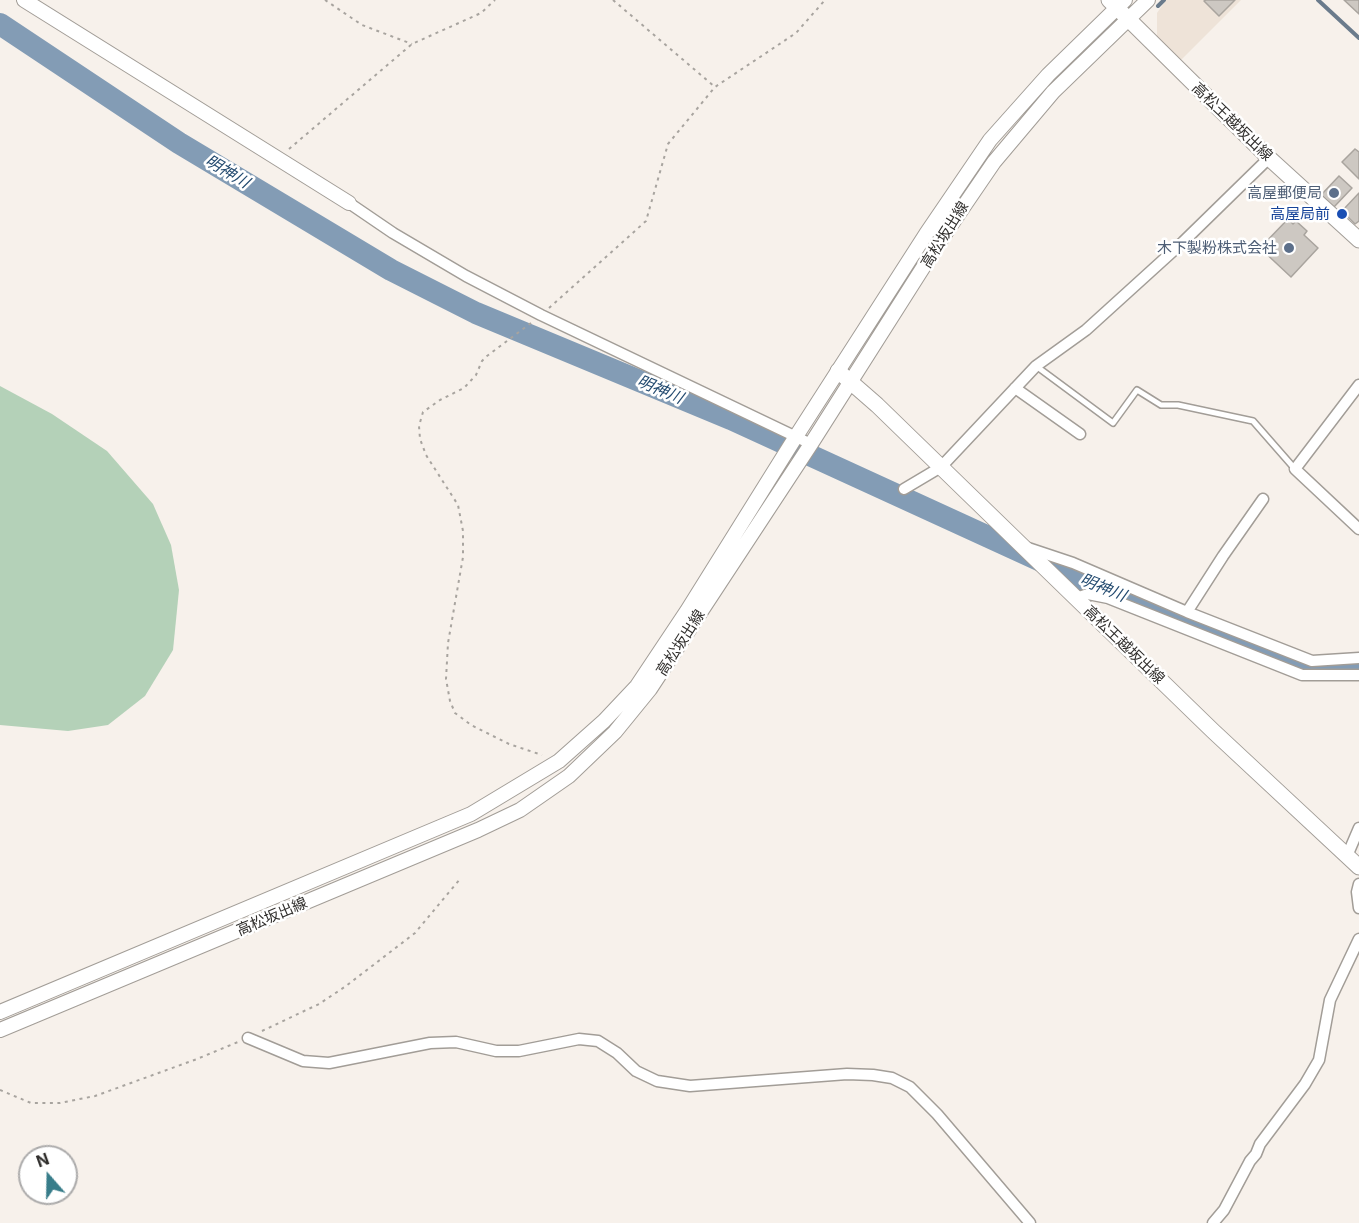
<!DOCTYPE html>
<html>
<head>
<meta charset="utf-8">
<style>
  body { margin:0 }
  #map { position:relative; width:1359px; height:1223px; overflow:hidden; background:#f7f1eb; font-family:Inter,sans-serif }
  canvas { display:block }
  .north { position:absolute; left:18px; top:1145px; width:60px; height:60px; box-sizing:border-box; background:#fff; border:2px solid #acabab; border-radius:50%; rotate:340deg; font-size:16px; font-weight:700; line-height:24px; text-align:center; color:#302e2c }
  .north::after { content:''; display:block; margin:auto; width:21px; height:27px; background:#387d8a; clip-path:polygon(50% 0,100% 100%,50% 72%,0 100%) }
</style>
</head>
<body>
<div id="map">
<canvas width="1359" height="1223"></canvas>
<div class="north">N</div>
</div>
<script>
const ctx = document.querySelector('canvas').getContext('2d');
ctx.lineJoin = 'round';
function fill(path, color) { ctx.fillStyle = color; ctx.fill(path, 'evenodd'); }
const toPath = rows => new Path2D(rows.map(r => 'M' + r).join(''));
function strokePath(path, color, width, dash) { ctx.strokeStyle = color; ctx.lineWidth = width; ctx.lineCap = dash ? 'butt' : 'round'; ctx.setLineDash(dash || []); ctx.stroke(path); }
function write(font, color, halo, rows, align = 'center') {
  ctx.font = font + ' Inter,"Noto Sans JP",sans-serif'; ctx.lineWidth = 5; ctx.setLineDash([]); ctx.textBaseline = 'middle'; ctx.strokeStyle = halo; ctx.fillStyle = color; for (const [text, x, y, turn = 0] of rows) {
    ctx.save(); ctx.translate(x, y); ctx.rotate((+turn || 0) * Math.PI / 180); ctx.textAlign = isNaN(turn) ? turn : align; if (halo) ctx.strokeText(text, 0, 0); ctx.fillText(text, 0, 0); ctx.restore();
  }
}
fill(toPath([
  [1166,0,1241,0,1181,60,1157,37,1157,13]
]), '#eee3d8');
fill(toPath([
  [0,386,52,414,107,451,153,504,171,545,179,590,173,650,145,696,108,725,68,731,0,725]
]), '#b4d1b8');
strokePath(toPath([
  [1318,0,1359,38],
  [1158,6,1164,0]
]), '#6a7b8c', 4);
strokePath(toPath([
  [0,24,179,143,391,270,476,313,731,419,1089,583,1252,645,1295,665,1323,669,1359,667]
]), '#839cb5', 22);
const building = toPath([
  [1206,0,1235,0,1219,16,1204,1,1206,0],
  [1344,0,1359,0,1359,14,1344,0],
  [1355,149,1359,152,1359,179,1342,162,1355,149],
  [1339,176,1352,188,1334,207,1321,195,1339,176],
  [1359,193,1359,221,1355,224,1342,211,1359,193],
  [1288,219,1293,224,1296,221,1307,231,1304,235,1318,248,1291,277,1260,248,1288,219]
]);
fill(building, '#cdc8c2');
strokePath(building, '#a9a49e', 1.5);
const lane = toPath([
  [1036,366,1113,423,1137,390,1161,405,1178,405,1253,421,1295,469]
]);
const street = toPath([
  [349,203,393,233,466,276,541,315,811,444],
  [1359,385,1295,469,1359,529],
  [1015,388,1080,434],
  [904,489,941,467,1036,366,1086,330,1183,242,1269,158],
  [1025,547,1073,563,1187,612,1312,661,1359,658],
  [1076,598,1088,594,1108,598,1302,675,1359,675],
  [1187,612,1223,556,1263,499],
  [1347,856,1359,828],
  [1359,884,1357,892,1359,908],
  [248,1038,303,1061,329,1063,430,1043,456,1042,496,1051,519,1051,579,1039,598,1041,617,1053,636,1071,657,1081,690,1086,847,1074,873,1075,892,1078,910,1087,937,1114,1030,1223],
  [1213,1223,1224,1210,1250,1161,1256,1154,1260,1144,1305,1084,1319,1060,1330,1000,1359,939]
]);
const secondary = toPath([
  [24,0,349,203],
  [0,1012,471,814,559,761,604,721,637,686,687,611,795,438,926,234,990,140,1048,75,1125,0],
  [0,1030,478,830,520,810,569,776,615,732,650,689,811,444,938,244,994,162,1053,92,1148,0]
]);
const primary = toPath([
  [1109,0,1269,158,1359,240],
  [838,371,877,405,1213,731,1359,867]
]);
strokePath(lane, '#a29d97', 8);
strokePath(street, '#a29d97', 13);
strokePath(secondary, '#a29d97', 16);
strokePath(primary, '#a29d97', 17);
strokePath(toPath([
  [325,0,362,25,412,44],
  [613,0,715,87],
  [289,149,412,44,481,13,495,0],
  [549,308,646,221,668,144,715,87,796,33,825,0],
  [531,323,487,356,482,361,476,375,464,388,440,400,423,412,419,426,420,439,426,455,458,505,463,531,463,557,448,643,446,679,450,701,455,713,471,725,509,744,542,755],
  [262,1031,319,1004,346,986,415,933,460,879],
  [0,1090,31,1103,60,1103,95,1096,197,1059,238,1042]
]), '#a8a49f', 2, [3, 4.5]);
strokePath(lane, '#fff', 5);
strokePath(street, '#fff', 10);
strokePath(secondary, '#fff', 14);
strokePath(primary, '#fff', 15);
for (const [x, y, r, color] of [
  [1334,193,6,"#5c6f8a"],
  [1342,214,6,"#1a4fb4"],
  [1289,248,6,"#5c6f8a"]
]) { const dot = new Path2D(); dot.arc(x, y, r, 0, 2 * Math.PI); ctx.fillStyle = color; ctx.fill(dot); strokePath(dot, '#fff', 2); }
write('15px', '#302e2c', '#fff', [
  ["高松王越坂出線",1232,122,44],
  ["高松坂出線",945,235,-58],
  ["高松坂出線",681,643,-57],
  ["高松王越坂出線",1124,645,44],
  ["高松坂出線",272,917,-23]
]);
write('15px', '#4e5e75', '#fff', [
  ["高屋郵便局",1322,193],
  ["木下製粉株式会社",1277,248]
], 'right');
write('15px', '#164399', '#fff', [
  ["高屋局前",1330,214]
], 'right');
write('italic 16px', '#244b70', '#fff', [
  ["明神川",227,172,31],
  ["明神川",660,390,23],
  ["明神川",1103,588,22]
]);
</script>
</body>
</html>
